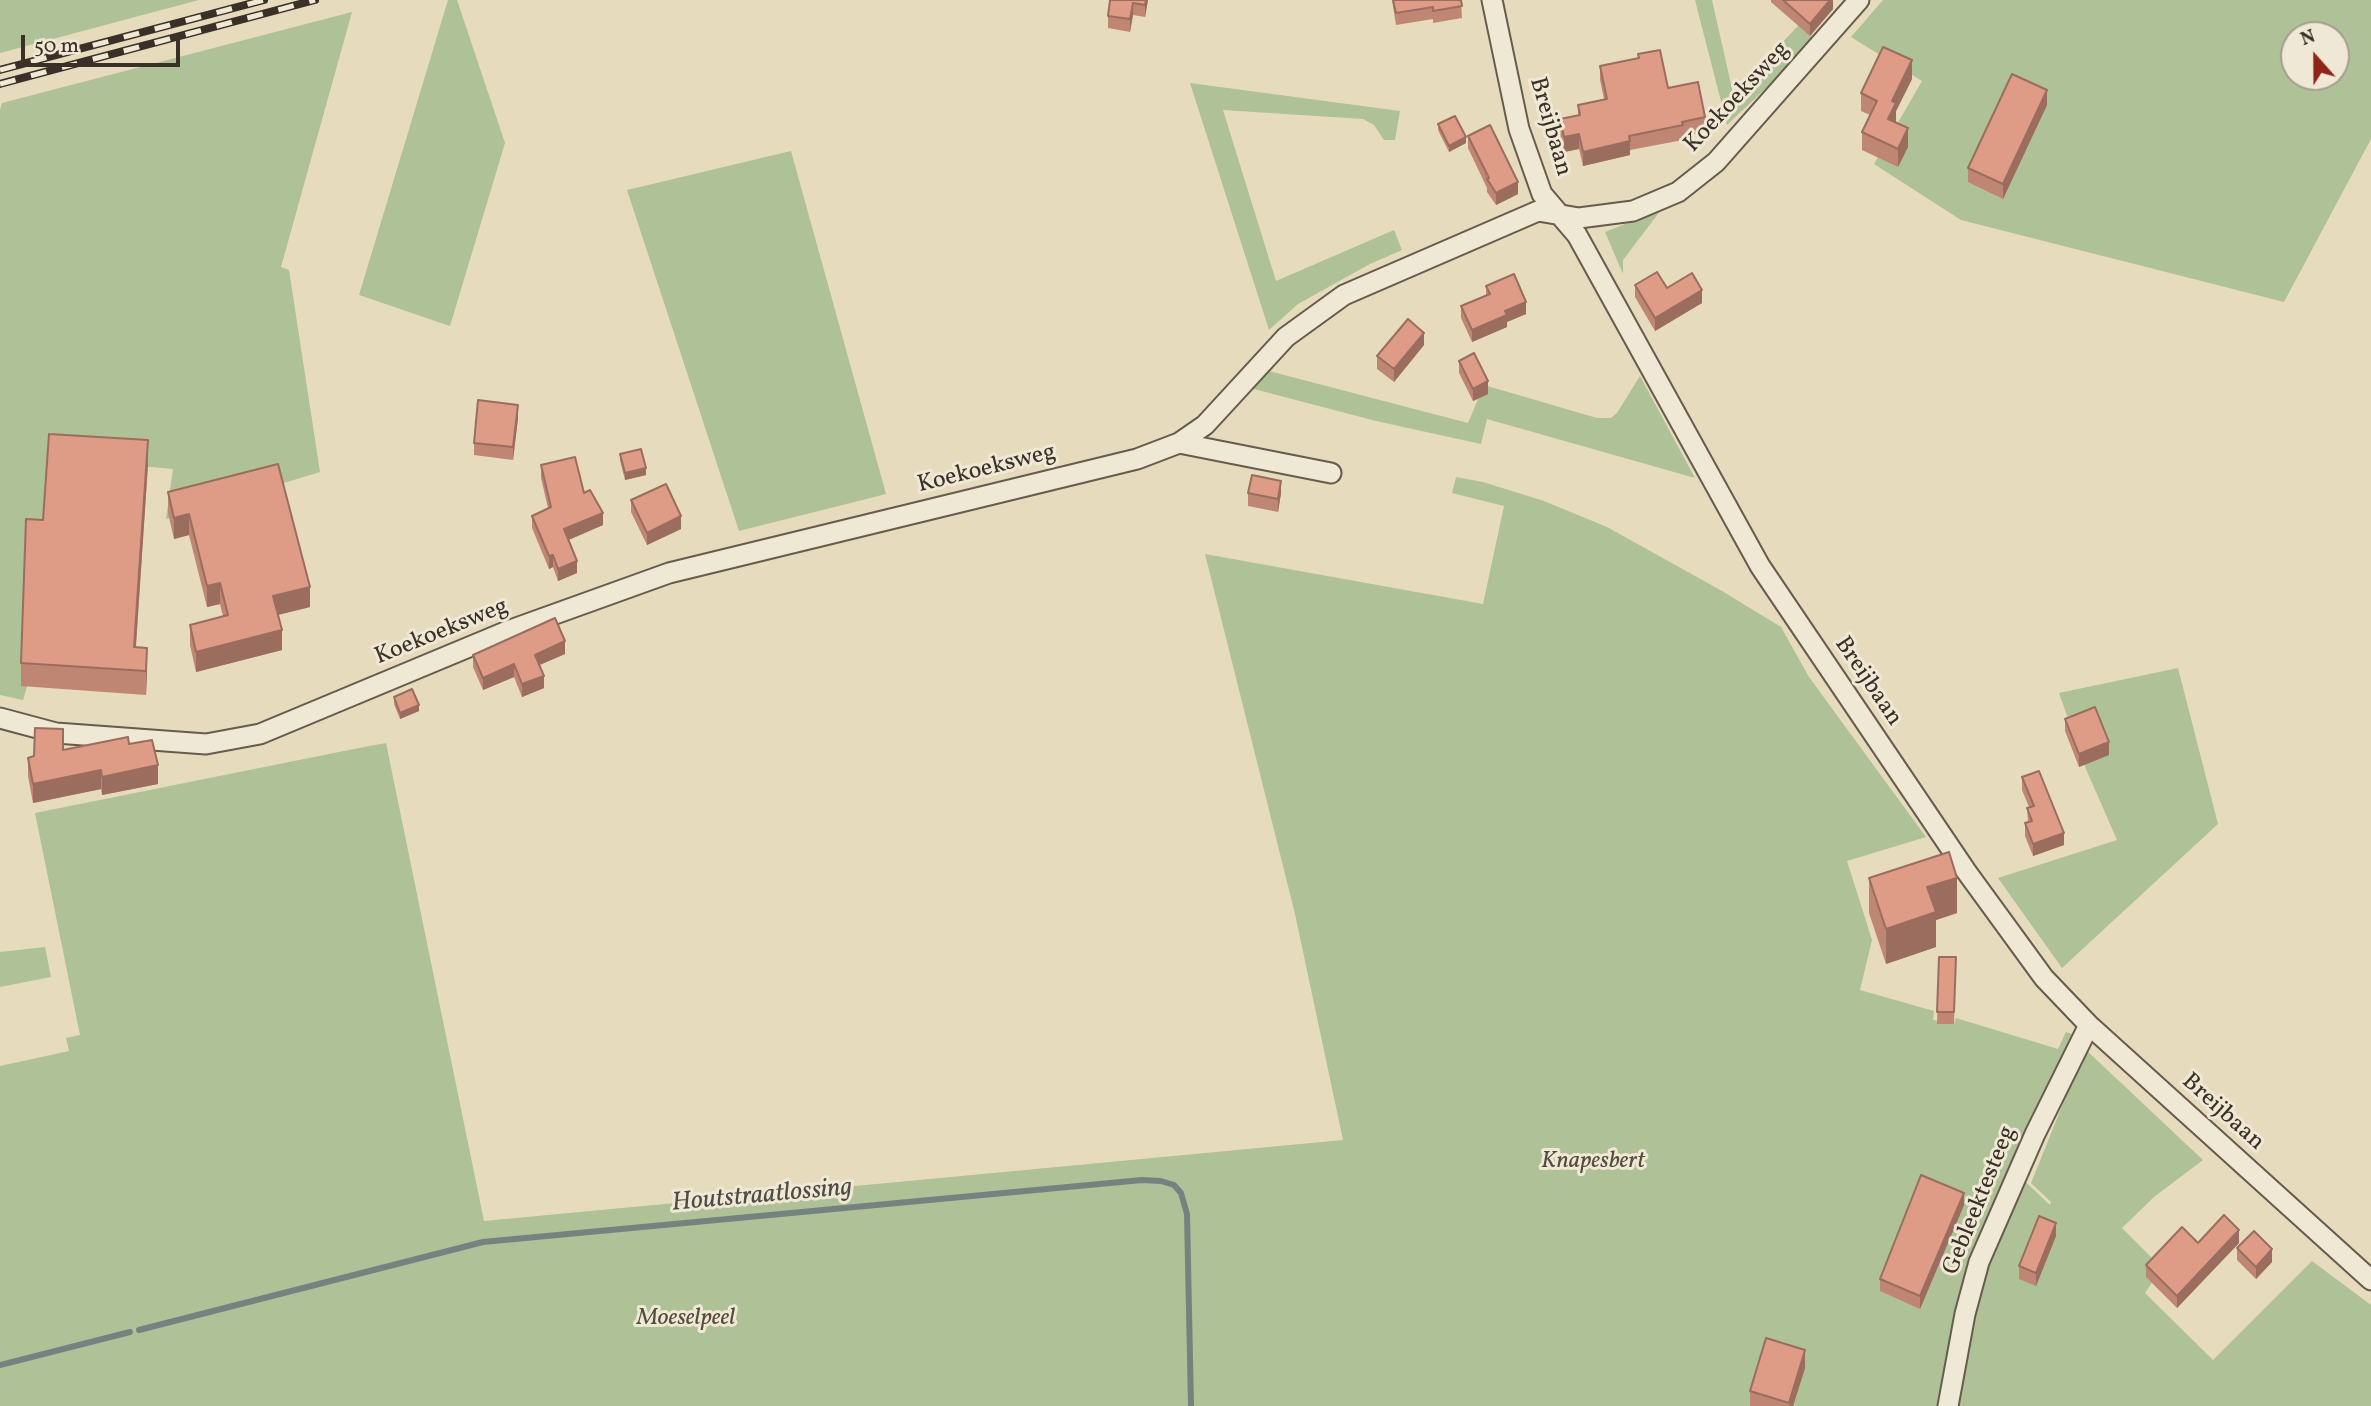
<!DOCTYPE html>
<html>
<head>
<meta charset="utf-8">
<style>
  body { margin:0 }
  #map { position:relative; width:2371px; height:1406px; overflow:hidden; background:#e7dbbe; font-family:Vollkorn,serif }
  canvas { display:block }
  .north { position:absolute; left:2280px; top:21px; width:70px; height:70px; box-sizing:border-box; background:#efe8d5; border:2px solid #a79e8f; border-radius:50%; rotate:339deg; font-size:19px; font-weight:700; line-height:28px; text-align:center; color:#3b3027 }
  .north::after { content:''; display:block; margin:auto; width:24px; height:32px; background:#8f2418; clip-path:polygon(50% 0,100% 100%,50% 72%,0 100%) }
  .scale { position:absolute; left:21px; top:35px; width:159px; height:32px; box-sizing:border-box; border:4px solid #3b3027; border-top:0; padding-left:9px; font-size:21px; line-height:24px; white-space:nowrap; color:#3b3027; -webkit-text-stroke:5px #efe8d5; paint-order:stroke }
</style>
</head>
<body>
<div id="map">
<canvas width="2371" height="1406"></canvas>
<div class="north">N</div>
<div class="scale">50 m</div>
</div>
<script>
const ctx = document.querySelector('canvas').getContext('2d');
ctx.lineJoin = 'round';
function fill(path, color) { ctx.fillStyle = color; ctx.fill(path, 'evenodd'); }
const toPath = rows => new Path2D(rows.map(r => 'M' + r).join(''));
function strokePath(path, color, width, dash) { ctx.strokeStyle = color; ctx.lineWidth = width; ctx.lineCap = dash ? 'butt' : 'round'; ctx.setLineDash(dash || []); ctx.stroke(path); }
function write(font, color, halo, rows, align = 'center') {
  ctx.font = font + ' Vollkorn,serif'; ctx.lineWidth = 6; ctx.setLineDash([]); ctx.textBaseline = 'middle'; ctx.strokeStyle = halo; ctx.fillStyle = color; for (const [text, x, y, turn = 0] of rows) {
    ctx.save(); ctx.translate(x, y); ctx.rotate((+turn || 0) * Math.PI / 180); ctx.textAlign = isNaN(turn) ? turn : align; if (halo) ctx.strokeText(text, 0, 0); ctx.fillText(text, 0, 0); ctx.restore();
  }
}
fill(toPath([
  [0,0,199,0,0,53],
  [448,0,457,0,505,143,450,326,359,295],
  [1695,0,1712,0,1733,93,1800,24,1813,38,1785,70,1727,125],
  [1883,0,2371,0,2371,139,2284,302,1961,220,1874,164,1922,81,1851,37],
  [2294,35,2336,35,2336,77,2294,77],
  [352,12,281,267,289,270,320,472,166,519,173,469,50,458,35,661,23,700,0,695,0,110,2,103],
  [1190,83,1400,111,1395,140,1384,140,1374,125,1363,119,1223,110,1276,281,1394,230,1402,250,1370,264,1298,304,1269,330],
  [791,151,886,494,739,531,627,190],
  [1661,210,1623,260,1623,274,1605,232],
  [1265,370,1468,423,1484,385,1597,418,1611,418,1617,413,1640,376,1695,478,1487,419,1481,444,1376,421,1250,388],
  [1456,477,1483,482,1544,501,1607,527,1722,591,1781,627,1809,677,1926,837,1847,861,1872,940,1860,990,1934,1011,1933,1020,1954,1024,1956,1018,2058,1049,2066,1032,2072,1034,2069,1049,2015,1172,2050,1205,2051,1202,2031,1183,2085,1049,2203,1160,2154,1197,2122,1228,2162,1268,2145,1293,2213,1360,2312,1261,2371,1305,2371,1406,0,1406,0,1066,69,1051,66,1038,80,1035,35,813,364,747,386,743,484,1221,1343,1140,1295,914,1205,554,1483,604,1504,506,1452,493],
  [2178,668,2218,824,2062,968,1998,878,2117,840,2086,769,2059,693],
  [45,947,51,977,0,987,0,952]
]), '#afc196');
strokePath(toPath([
  [139,1330,483,1242,1142,1180,1161,1181,1174,1185,1181,1193,1187,1214,1191,1406],
  [0,1365,130,1332]
]), '#758280', 6);
const street = toPath([
  [1492,0,1519,129,1542,194,1577,235,1760,566,1966,871,2044,978,2089,1025,2371,1280],
  [1179,443,1331,473],
  [0,718,56,733,206,744,260,734,505,632,669,573,1137,459,1179,443,1205,425,1286,337,1344,295,1538,211,1579,218,1633,211,1678,192,1716,162,1859,0],
  [1948,1406,1965,1314,1979,1262,2035,1134,2089,1025]
]);
strokePath(street, '#665b4d', 23);
strokePath(street, '#efe8d5', 19);
const rail = toPath([
  [0,70,264,0],
  [0,84,315,0]
]);
strokePath(rail, '#3b3027', 8);
strokePath(rail, '#efe8d5', 5, [16]);
fill(toPath([
  [1110,0,1148,0,1145,17,1133,15,1130,32,1108,28,1108,16],
  [1392,0,1461,0,1462,18,1433,23,1433,19,1396,25],
  [1771,0,1833,0,1833,9,1810,36,1771,2],
  [1638,54,1668,88,1705,117,1705,132,1683,136,1683,140,1630,150,1630,155,1583,166,1579,149,1564,152,1560,134,1560,119,1578,115,1578,105,1604,99,1600,80,1600,66,1638,58],
  [1912,79,1896,111,1895,123,1908,147,1898,167,1862,150,1862,132,1870,115,1861,111,1861,93],
  [2047,105,2003,199,1968,182,1968,168],
  [1438,124,1466,143,1449,152,1438,130],
  [1468,136,1518,194,1496,205,1487,192,1487,188,1468,148],
  [1635,285,1667,288,1702,303,1655,331,1635,297],
  [1486,286,1526,314,1507,322,1507,327,1472,342,1461,318,1461,306,1486,296],
  [1424,345,1394,382,1377,369,1377,356],
  [1459,361,1488,394,1473,401,1459,373],
  [518,418,513,460,474,455,474,443],
  [620,454,646,475,625,480,620,460],
  [148,464,136,647,147,672,146,695,21,686,21,663,43,520],
  [541,465,584,493,603,525,568,540,577,573,558,581,553,567,549,569,532,528,532,516,548,508,541,478],
  [168,492,310,607,278,615,282,650,196,672,190,645,190,625,223,616,220,604,207,607,189,535,174,539,168,513],
  [1248,493,1281,493,1278,512,1248,506],
  [631,500,681,529,647,545,631,512],
  [565,654,539,665,544,688,522,697,514,677,483,690,473,667,473,655],
  [394,697,419,711,400,719,394,704],
  [2065,719,2109,755,2079,767,2065,731],
  [129,744,158,784,102,795,101,789,33,803,28,776,28,758,63,750],
  [2022,777,2064,845,2033,856,2025,836,2025,823,2028,822,2027,808,2029,807,2022,790],
  [1869,878,1957,913,1936,920,1936,947,1886,964,1869,913],
  [1939,957,1956,957,1954,1024,1937,1024],
  [1964,1205,1920,1309,1880,1291,1880,1279],
  [2056,1236,2036,1286,2019,1279,2019,1266],
  [2198,1243,2239,1243,2177,1308,2146,1277,2146,1265],
  [2237,1248,2272,1262,2256,1279,2237,1260],
  [1805,1368,1793,1406,1750,1406,1750,1391]
]), '#bf8674');
fill(toPath([
  [1146,0,1148,0,1145,17,1145,5],
  [1830,0,1833,0,1833,9,1810,36,1810,24],
  [1133,3,1133,15,1130,32,1130,19],
  [1912,60,1912,79,1896,111,1896,121,1888,137,1888,119,1892,101],
  [2047,90,2047,105,2003,199,2003,184],
  [1908,128,1908,147,1898,167,1898,149],
  [1579,134,1579,149,1564,152,1564,137],
  [1466,137,1466,143,1449,152,1449,146],
  [1630,141,1630,155,1583,166,1583,152],
  [1518,182,1518,194,1496,205,1496,193],
  [1702,290,1702,303,1655,331,1655,318],
  [1526,302,1526,314,1507,322,1507,327,1472,342,1472,330,1505,311],
  [1424,333,1424,345,1394,382,1394,369],
  [1488,381,1488,394,1473,401,1473,389],
  [518,405,518,418,513,460,513,447],
  [148,440,148,464,134,671,134,647],
  [646,468,646,475,625,480,625,473],
  [1281,481,1281,493,1278,512,1278,499],
  [603,513,603,525,564,542,564,529],
  [189,514,189,535,174,539,174,518],
  [681,516,681,529,647,545,647,533],
  [553,555,553,567,549,569,549,556],
  [577,561,577,573,558,581,558,569],
  [220,583,220,604,207,607,207,586],
  [310,587,310,607,273,616,273,596],
  [282,630,282,650,196,672,196,652],
  [565,641,565,654,535,667,535,655],
  [147,648,147,672,146,695,146,671],
  [514,664,514,677,483,690,483,678],
  [544,676,544,688,522,697,522,684],
  [419,705,419,711,400,719,400,713],
  [2109,742,2109,755,2079,767,2079,754],
  [158,765,158,784,102,795,102,777],
  [101,770,101,789,33,803,33,784],
  [2064,833,2064,845,2033,856,2033,844],
  [1957,878,1957,913,1936,920,1936,947,1886,964,1886,929,1927,887],
  [1964,1193,1964,1205,1920,1309,1920,1296],
  [2056,1223,2056,1236,2036,1286,2036,1273],
  [2239,1230,2239,1243,2177,1308,2177,1296],
  [2272,1249,2272,1262,2256,1279,2256,1267],
  [1805,1350,1805,1368,1793,1406,1789,1406]
]), '#9b6d5e');
const building = toPath([
  [1110,0,1146,0,1145,5,1133,3,1130,19,1108,16,1110,0],
  [1393,0,1461,0,1462,6,1433,11,1433,7,1396,13,1393,0],
  [1783,0,1830,0,1810,24,1783,0],
  [1883,47,1912,60,1892,101,1896,103,1888,119,1908,128,1898,149,1862,132,1877,101,1861,93,1883,47],
  [1660,50,1668,88,1698,82,1705,117,1682,122,1683,125,1629,136,1630,141,1583,152,1579,134,1564,137,1560,119,1580,115,1578,105,1607,99,1600,66,1639,58,1638,54,1660,50],
  [2012,74,2047,90,2003,184,1968,168,2012,74],
  [1455,116,1466,137,1449,146,1438,124,1455,116],
  [1490,125,1518,182,1496,193,1487,179,1489,178,1468,136,1490,125],
  [1657,272,1667,288,1692,273,1702,290,1655,318,1635,285,1657,272],
  [1514,274,1526,302,1505,311,1507,315,1472,330,1461,306,1490,294,1486,286,1514,274],
  [1408,319,1424,333,1394,369,1377,356,1408,319],
  [1474,353,1488,381,1473,389,1459,361,1474,353],
  [478,400,518,405,513,447,474,443,478,400],
  [49,434,148,440,134,647,147,648,146,671,21,663,26,519,43,520,49,434],
  [641,449,646,468,625,473,620,454,641,449],
  [575,457,584,493,590,490,603,513,564,529,577,561,558,569,553,555,549,556,532,516,551,507,541,465,575,457],
  [278,464,310,587,273,596,282,630,196,652,190,625,228,615,220,583,207,586,189,514,174,518,168,492,278,464],
  [1252,475,1281,481,1278,499,1248,493,1252,475],
  [666,484,681,516,647,533,631,500,666,484],
  [555,618,565,641,535,655,544,676,522,684,514,664,483,678,473,655,555,618],
  [412,689,419,705,400,713,394,697,412,689],
  [2095,707,2109,742,2079,754,2065,719,2095,707],
  [35,728,63,729,63,750,128,737,129,744,152,740,158,765,102,777,101,770,33,784,28,758,34,756,35,728],
  [2039,771,2064,833,2033,844,2025,823,2032,821,2027,808,2034,806,2022,777,2039,771],
  [1949,852,1957,878,1927,887,1936,912,1886,929,1869,878,1949,852],
  [1939,957,1956,957,1954,1012,1937,1012,1939,957],
  [1921,1175,1964,1193,1920,1296,1880,1279,1921,1175],
  [2224,1215,2239,1230,2177,1296,2146,1265,2182,1227,2198,1243,2224,1215],
  [2039,1216,2056,1223,2036,1273,2019,1266,2039,1216],
  [2254,1231,2272,1249,2256,1267,2237,1248,2254,1231],
  [1766,1338,1805,1350,1789,1403,1750,1391,1766,1338]
]);
fill(building, '#de9c87');
strokePath(building, '#9b6d5e', 2);
write('24px', '#3b3027', '#efe8d5', [
  ["Koekoeksweg",1738,98,-47],
  ["Breijbaan",1549,127,74],
  ["Koekoeksweg",987,470,-14],
  ["Koekoeksweg",442,633,-22],
  ["Breijbaan",1867,682,56],
  ["Breijbaan",2222,1113,42],
  ["Gebleektesteeg",1981,1201,-68]
]);
write('italic 24px', '#524d3d', '#efe8d5', [
  ["Knapesbert",1593,1163],
  ["Moeselpeel",686,1320]
]);
write('italic 26px', '#4e4b45', '#efe8d5', [
  ["Houtstraatlossing",762,1197,-5]
]);
</script>
</body>
</html>
